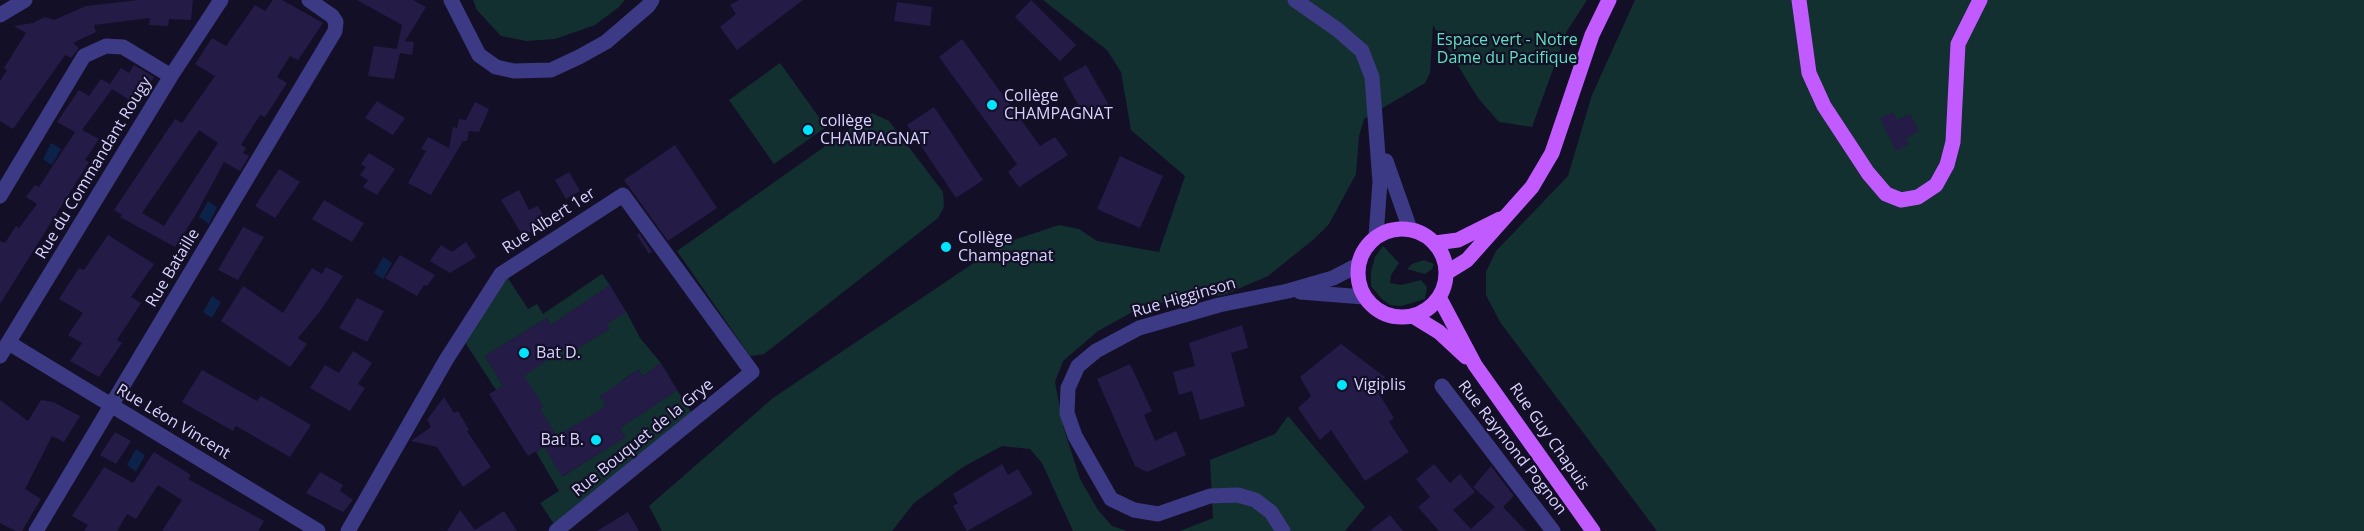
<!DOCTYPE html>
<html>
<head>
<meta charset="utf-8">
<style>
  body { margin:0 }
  canvas { display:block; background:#130f26 }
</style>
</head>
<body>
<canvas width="2364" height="531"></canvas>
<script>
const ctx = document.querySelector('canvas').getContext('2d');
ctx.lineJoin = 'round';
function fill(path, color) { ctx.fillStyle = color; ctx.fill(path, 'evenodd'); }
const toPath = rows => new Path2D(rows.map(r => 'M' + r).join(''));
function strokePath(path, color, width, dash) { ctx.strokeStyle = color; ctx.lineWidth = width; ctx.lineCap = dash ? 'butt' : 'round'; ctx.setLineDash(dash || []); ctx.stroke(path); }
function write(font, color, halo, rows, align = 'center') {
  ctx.font = font + ' "Open Sans",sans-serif'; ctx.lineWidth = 4.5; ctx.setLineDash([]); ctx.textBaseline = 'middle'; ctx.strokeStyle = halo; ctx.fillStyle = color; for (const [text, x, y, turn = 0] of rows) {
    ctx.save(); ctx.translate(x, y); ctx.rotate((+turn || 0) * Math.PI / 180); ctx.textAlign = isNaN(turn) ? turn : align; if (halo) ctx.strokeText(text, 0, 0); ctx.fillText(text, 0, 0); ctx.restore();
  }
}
fill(toPath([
  [473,0,625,0,619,7,595,25,555,39,526,41,501,36,477,10],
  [1043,0,1587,0,1567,31,1532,127,1499,122,1478,98,1433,25,1430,73,1425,83,1364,119,1359,136,1356,174,1329,224,1314,239,1268,276,1224,295,1145,305,1098,331,1063,361,1055,382,1064,429,1080,479,1098,510,1112,526,1127,531,1073,531,1042,463,1030,449,1002,446,963,467,914,503,892,531,662,531,649,506,773,398,1002,244,1059,225,1079,229,1097,241,1159,252,1185,176,1131,130,1121,72,1107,50],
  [1635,0,2364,0,2364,531,1657,531,1500,322,1486,295,1486,272,1496,251,1568,176,1592,95],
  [780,63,826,127,774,164,729,100],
  [872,113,889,121,943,192,944,207,938,218,764,354,750,356,677,251],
  [1383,246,1399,263,1391,275,1390,283,1401,285,1421,280,1427,287,1425,299,1401,306,1390,305,1382,299,1371,286,1371,272,1375,257],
  [1424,260,1434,264,1432,269,1425,274,1407,269,1412,264],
  [504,272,528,309,537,304,543,314,602,274,610,285,551,325,547,318,485,356,503,386,496,390,461,336],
  [626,311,640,338,661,363,643,376,638,370,621,381,622,383,600,396,606,406,558,438,535,413,543,407,515,378,566,348,570,353,609,329,607,324],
  [677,390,695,418,558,530,540,503,559,491,536,452,544,446,563,476,625,437,620,428],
  [1288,416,1365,507,1345,531,1180,531,1213,518,1210,460,1275,434]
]), '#12302f');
fill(toPath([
  [51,143,61,149,52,165,43,159],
  [208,201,217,207,209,224,199,217],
  [383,257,392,263,383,279,374,273],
  [212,296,221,302,212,318,203,312],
  [136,449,145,455,136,472,127,465]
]), '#0c2248');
fill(toPath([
  [139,0,193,0,191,20,169,19,168,26,149,25,150,18,94,25,96,32,73,43,79,48,71,58,65,55,13,129,0,121,0,81,7,70,4,68,26,33,14,26,33,23,45,17,54,20,86,6],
  [273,0,282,0,323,23,298,60,290,56,277,77,287,83,265,117,260,115,241,145,246,148,243,153,249,156,240,171,224,162,195,216,175,247,120,217,122,215,114,210,175,119,182,123,215,76,195,64,212,38,226,46,255,5,265,11],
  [199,130,218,143,164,226,142,213],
  [357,0,413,0,426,7,405,41,414,42,412,55,400,53,394,79,368,76,374,46,397,49,402,25],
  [739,0,803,0,737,50,720,27,736,14,730,5],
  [1031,0,1076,45,1060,61,1015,17],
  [897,2,932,7,930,26,894,21],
  [962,39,1040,146,1055,137,1068,155,1019,187,1008,172,1017,164,939,57],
  [134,65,154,77,136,104,112,89,82,130,99,139,85,160,89,162,0,304,0,241,5,243,16,226,19,228,37,204,26,197,35,185,39,187,75,132,57,122,79,90,89,96,101,79,110,84,121,68,129,73],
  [1086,65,1110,107,1087,120,1063,78],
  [377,101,405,118,393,135,365,118],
  [475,102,489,109,479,132,469,131,467,141,463,141,431,195,408,183,426,151,421,149,428,137,449,148,453,127,457,128,459,119,466,120],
  [934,107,983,180,956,198,907,125],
  [1893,112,1897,120,1910,114,1919,131,1906,138,1909,144,1896,151,1880,118],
  [675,145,717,208,668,241,624,180],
  [369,153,395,169,377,195,363,187,368,180,360,175,366,167,361,164],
  [1120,156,1163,176,1140,228,1097,209],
  [279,169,300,182,275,218,255,206],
  [569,172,580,191,566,199,555,180],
  [519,190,529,210,538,206,547,222,523,236,501,200],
  [324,200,364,223,352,242,312,219],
  [243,227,264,237,238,280,218,270],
  [639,233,652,252,649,254,637,235],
  [108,235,154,264,131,297,141,303,117,340,122,343,99,377,70,361,82,343,68,335,83,313,59,299,79,268,84,270],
  [466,242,476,257,450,273,430,261,441,245,452,252],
  [400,255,435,275,427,286,424,285,417,296,385,278],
  [326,267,343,276,321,310,298,338,307,344,290,367,221,321,243,286,283,313,312,268,322,274],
  [610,285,626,312,607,324,609,329,569,354,566,348,524,376,544,407,540,409,557,436,606,406,600,396,638,370,643,376,661,363,677,390,620,428,626,437,562,476,544,447,528,456,489,394,503,386,485,356,547,318,551,325],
  [357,298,384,311,367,342,339,328],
  [1242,325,1248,348,1231,353,1245,406,1200,420,1192,391,1179,395,1173,372,1195,366,1189,343],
  [1341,344,1385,377,1376,389,1394,418,1389,422,1409,452,1365,481,1331,430,1320,440,1298,408,1311,396,1300,377],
  [353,351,372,363,358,384,365,388,350,411,310,388,325,365,339,373],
  [1130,364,1152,411,1144,415,1155,441,1176,431,1186,455,1147,472,1135,466,1097,379],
  [202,370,257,401,261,396,311,425,290,457,236,426,233,431,182,402],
  [444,397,454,413,458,411,469,430,467,431,491,467,463,487,437,447,411,441,431,427,427,420],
  [0,400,28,421,41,400,53,402,80,416,64,442,52,436,25,489,41,499,22,531,16,531,0,523],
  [115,432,131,441,116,464,100,455],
  [154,452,191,475,188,479,264,521,258,531,162,531,182,500,158,485,136,519,127,514,117,531,84,531,88,525,72,516,104,467,133,483],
  [1002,464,1008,475,1018,469,1033,494,967,531,953,506,958,503,953,494],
  [1434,464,1450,483,1460,474,1475,492,1453,510,1471,529,1495,507,1473,487,1491,466,1514,496,1503,507,1526,531,1439,531,1418,507,1430,497,1416,479],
  [320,472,343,485,340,491,353,500,343,512,306,493],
  [460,510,475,530,504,511,517,531,447,531],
  [628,512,639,531,597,531],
  [1390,515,1403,531,1370,531]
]), '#241b47');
strokePath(toPath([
  [451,0,479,55,496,67,514,71,551,70,579,57,606,42,648,6,652,0],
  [1295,0,1338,30,1362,51,1372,77,1380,182,1376,236],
  [0,15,25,0],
  [1386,161,1410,229],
  [0,196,84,56,106,46,123,47,171,76],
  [1300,292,1364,297],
  [9,343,318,531],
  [0,356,171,76,221,0],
  [1442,386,1553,531],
  [36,531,335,31,336,22,332,16,309,0],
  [348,531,446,360,501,274,623,195,752,372,556,531],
  [1283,531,1271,512,1255,500,1238,495,1210,496,1158,514,1134,510,1111,499,1075,436,1067,413,1068,388,1078,366,1096,351,1139,328,1219,305,1288,291,1333,278,1358,265]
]), '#3d3a85', 15);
strokePath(toPath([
  [1799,0,1809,73,1824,106,1868,173,1886,194,1901,200,1918,197,1936,185,1947,165,1953,142,1958,44,1980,0],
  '1358 273a44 44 0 1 1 88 0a44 44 0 1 1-88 0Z',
  [1435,243,1458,240,1500,219],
  [1446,273,1467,260,1532,187,1552,153,1592,35,1609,0],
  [1439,297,1475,365,1593,531],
  [1413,316,1439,332,1466,357]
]), '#c25bff', 15);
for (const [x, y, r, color] of [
  [992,105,6,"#00e5ff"],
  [808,130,6,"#00e5ff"],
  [946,247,6,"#00e5ff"],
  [524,353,6,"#00e5ff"],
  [1342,385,6,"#00e5ff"],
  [596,440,6,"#00e5ff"]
]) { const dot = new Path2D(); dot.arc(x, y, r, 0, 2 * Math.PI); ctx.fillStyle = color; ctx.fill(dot); strokePath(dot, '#130f26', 2); }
write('16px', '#5fe0c0', '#130f26', [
  ["Espace vert - Notre",1507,40],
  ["Dame du Pacifique",1507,58]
]);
write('16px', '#d9d4ff', '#130f26', [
  ["Collège",1004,96],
  ["CHAMPAGNAT",1004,114],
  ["collège",820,121],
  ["CHAMPAGNAT",820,139],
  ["Collège",958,238],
  ["Champagnat",958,256],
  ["Bat D.",536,353],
  ["Vigiplis",1354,385],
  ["Bat B.",584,440,"right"]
], 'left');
write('16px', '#d9d4ff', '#130f26', [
  ["Rue du Commandant Rougy",94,168,-59],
  ["Rue Albert 1er",549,221,-33],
  ["Rue Bataille",173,268,-59],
  ["Rue Higginson",1184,298,-16],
  ["Rue Léon Vincent",173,422,31],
  ["Rue Guy Chapuis",1549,437,55],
  ["Rue Bouquet de la Grye",643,438,-39],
  ["Rue Raymond Pognon",1512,448,52]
]);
</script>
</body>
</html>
